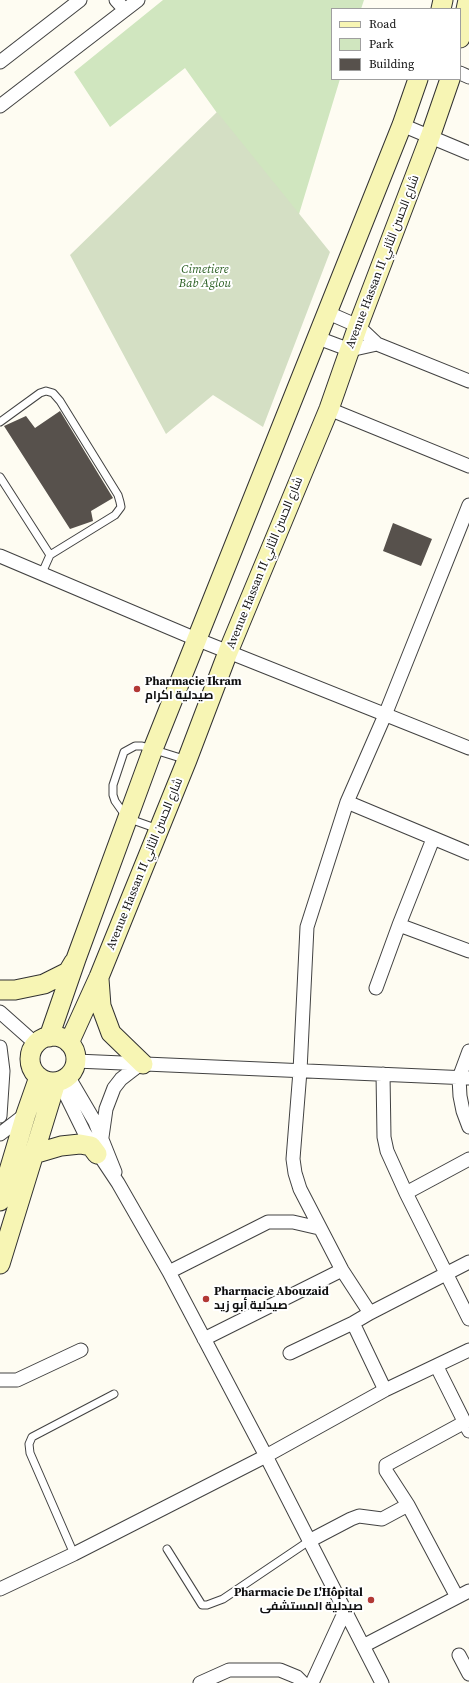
<!DOCTYPE html>
<html>
<head>
<meta charset="utf-8">
<style>
  body { margin:0 }
  #map { position:relative; width:469px; height:1683px; overflow:hidden; background:#fefcf2; font-family:"Source Serif 4",serif }
  canvas { display:block }
  .legend { position:absolute; left:331px; top:8px; width:130px; height:72px; box-sizing:border-box; background:#fff; border:1px solid #9f9f9f; margin:0; padding:5px 7px; list-style:none; font-size:12px; color:#0f0f0f }
  .legend li { display:flex; align-items:center; gap:8px; height:20px }
  .legend b { width:20px; border:1px solid #9f9f9f }
</style>
</head>
<body>
<div id="map">
<canvas width="469" height="1683"></canvas>
<ul class="legend">
<li><b style="height:5px;background:#f7f5b4"></b>Road</li>
<li><b style="height:11px;background:#d0e6bf"></b>Park</li>
<li><b style="height:11px;background:#57514c"></b>Building</li>
</ul>
</div>
<script>
const ctx = document.querySelector('canvas').getContext('2d');
ctx.lineJoin = 'round';
function fill(path, color) { ctx.fillStyle = color; ctx.fill(path, 'evenodd'); }
const toPath = rows => new Path2D(rows.map(r => 'M' + r).join(''));
function strokePath(path, color, width, dash) { ctx.strokeStyle = color; ctx.lineWidth = width; ctx.lineCap = dash ? 'butt' : 'round'; ctx.setLineDash(dash || []); ctx.stroke(path); }
function write(font, color, halo, rows, align = 'center') {
  ctx.font = font + ' "Source Serif 4",Cairo,serif'; ctx.lineWidth = 4; ctx.setLineDash([]); ctx.textBaseline = 'middle'; ctx.strokeStyle = halo; ctx.fillStyle = color; for (const [text, x, y, turn = 0] of rows) {
    ctx.save(); ctx.translate(x, y); ctx.rotate((+turn || 0) * Math.PI / 180); ctx.textAlign = isNaN(turn) ? turn : align; if (halo) ctx.strokeText(text, 0, 0); ctx.fillText(text, 0, 0); ctx.restore();
  }
}
fill(toPath([
  [163,0,364,0,361,9,332,9,332,79,340,79,296,224,185,68,110,127,74,72]
]), '#d0e6bf');
fill(toPath([
  [217,112,330,252,263,427,213,395,166,434,70,255]
]), '#d4dfc4');
fill(toPath([
  [60,411,113,498,91,511,93,521,70,529,4,426,26,416,35,428],
  [393,523,432,539,421,566,383,551]
]), '#57514c');
const lane = toPath([
  [0,422,40,393,46,391,53,393,60,401,118,495,120,502,121,507,115,515,50,555,42,573],
  [0,477,50,555],
  [158,829,127,818,115,801,113,795,113,785,124,752,135,746,142,746,187,760],
  [167,1549,202,1605,207,1605,223,1599,309,1541],
  [74,1554,30,1453,29,1444,32,1437,114,1394]
]);
const street = toPath([
  [116,0,125,10],
  [0,62,80,0],
  [460,73,469,77],
  [0,106,138,0],
  [402,125,469,153],
  [326,312,358,326,377,344,469,381],
  [318,338,350,350,377,344],
  [329,409,469,466],
  [0,556,196,639,469,748],
  [347,802,469,853],
  [399,925,469,951],
  [376,988,399,925,433,839],
  [0,1012,36,1044],
  [0,1047,3,1071,0,1116],
  [469,1051,459,1078,460,1096,463,1111,469,1127],
  [76,1061,469,1078],
  [383,1074,384,1137,387,1151,406,1193,469,1319],
  [68,1076,95,1122,115,1172],
  [59,1081,84,1132,118,1183,169,1272,266,1456,382,1683],
  [0,1134,26,1114],
  [102,1137,106,1109,114,1088,121,1079,130,1072,138,1066,144,1065],
  [406,1193,469,1159],
  [169,1272,268,1222,293,1222,319,1228],
  [370,1313,342,1270,300,1189,295,1173,293,1159,300,1071,307,927,347,802,385,715,469,505],
  [353,1323,385,1390],
  [204,1339,342,1270],
  [290,1353,353,1323,370,1313,469,1262],
  [437,1367,469,1431],
  [0,1380,17,1380,81,1350],
  [309,1541,351,1519,359,1516,382,1519,408,1505],
  [0,1589,74,1554,266,1456,385,1390,469,1350],
  [457,1597,408,1505,386,1471,386,1465,465,1422],
  [363,1646,469,1591],
  [459,1655,469,1674],
  [200,1683,229,1670,280,1670,297,1677,303,1683],
  [312,1683,345,1611]
]);
const secondary = toPath([
  [441,9,443,0],
  [460,38,468,0],
  [99,979,101,1006,111,1033,143,1064],
  [0,990,15,990,44,984,68,972,74,962],
  '30 1059a23 23 0 1 1 46 0a23 23 0 1 1-46 0Z',
  [49,1037,76,959,153,749,402,125,418,79],
  [69,1043,99,977,187,760,228,652,329,409,358,326,430,137,450,79],
  [34,1154,61,1146,80,1144,91,1146,97,1154],
  [0,1201,26,1114,39,1077],
  [0,1264,56,1082]
]);
strokePath(lane, '#424242', 9);
strokePath(street, '#424242', 15);
strokePath(secondary, '#313131', 21);
strokePath(lane, '#fff', 7);
strokePath(street, '#fff', 13);
strokePath(secondary, '#f7f5b4', 19);
for (const [x, y, r, color] of [
  [137,689,4,"#b23834"],
  [206,1299,4,"#b23834"],
  [371,1600,4,"#b23834"]
]) { const dot = new Path2D(); dot.arc(x, y, r, 0, 2 * Math.PI); ctx.fillStyle = color; ctx.fill(dot); strokePath(dot, '#fff', 1.5); }
write('12px', '#0f0f0f', '#fff', [
  ["Avenue Hassan II شارع الحسن الثاني",383,262,-69],
  ["Avenue Hassan II شارع الحسن الثاني",265,563,-68],
  ["Avenue Hassan II شارع الحسن الثاني",145,864,-68]
]);
write('italic 12px', '#2d6125', '#fff', [
  ["Cimetiere",205,270],
  ["Bab Aglou",205,284]
]);
write('bold 12px', '#0f0f0f', '#fff', [
  ["Pharmacie Ikram",145,682],
  ["صيدلية اكرام",145,696],
  ["Pharmacie Abouzaid",214,1292],
  ["صيدلية أبو زيد",214,1306],
  ["Pharmacie De L'Hôpital",363,1593,"right"],
  ["صيدلية المستشفى",363,1607,"right"]
], 'left');
</script>
</body>
</html>
